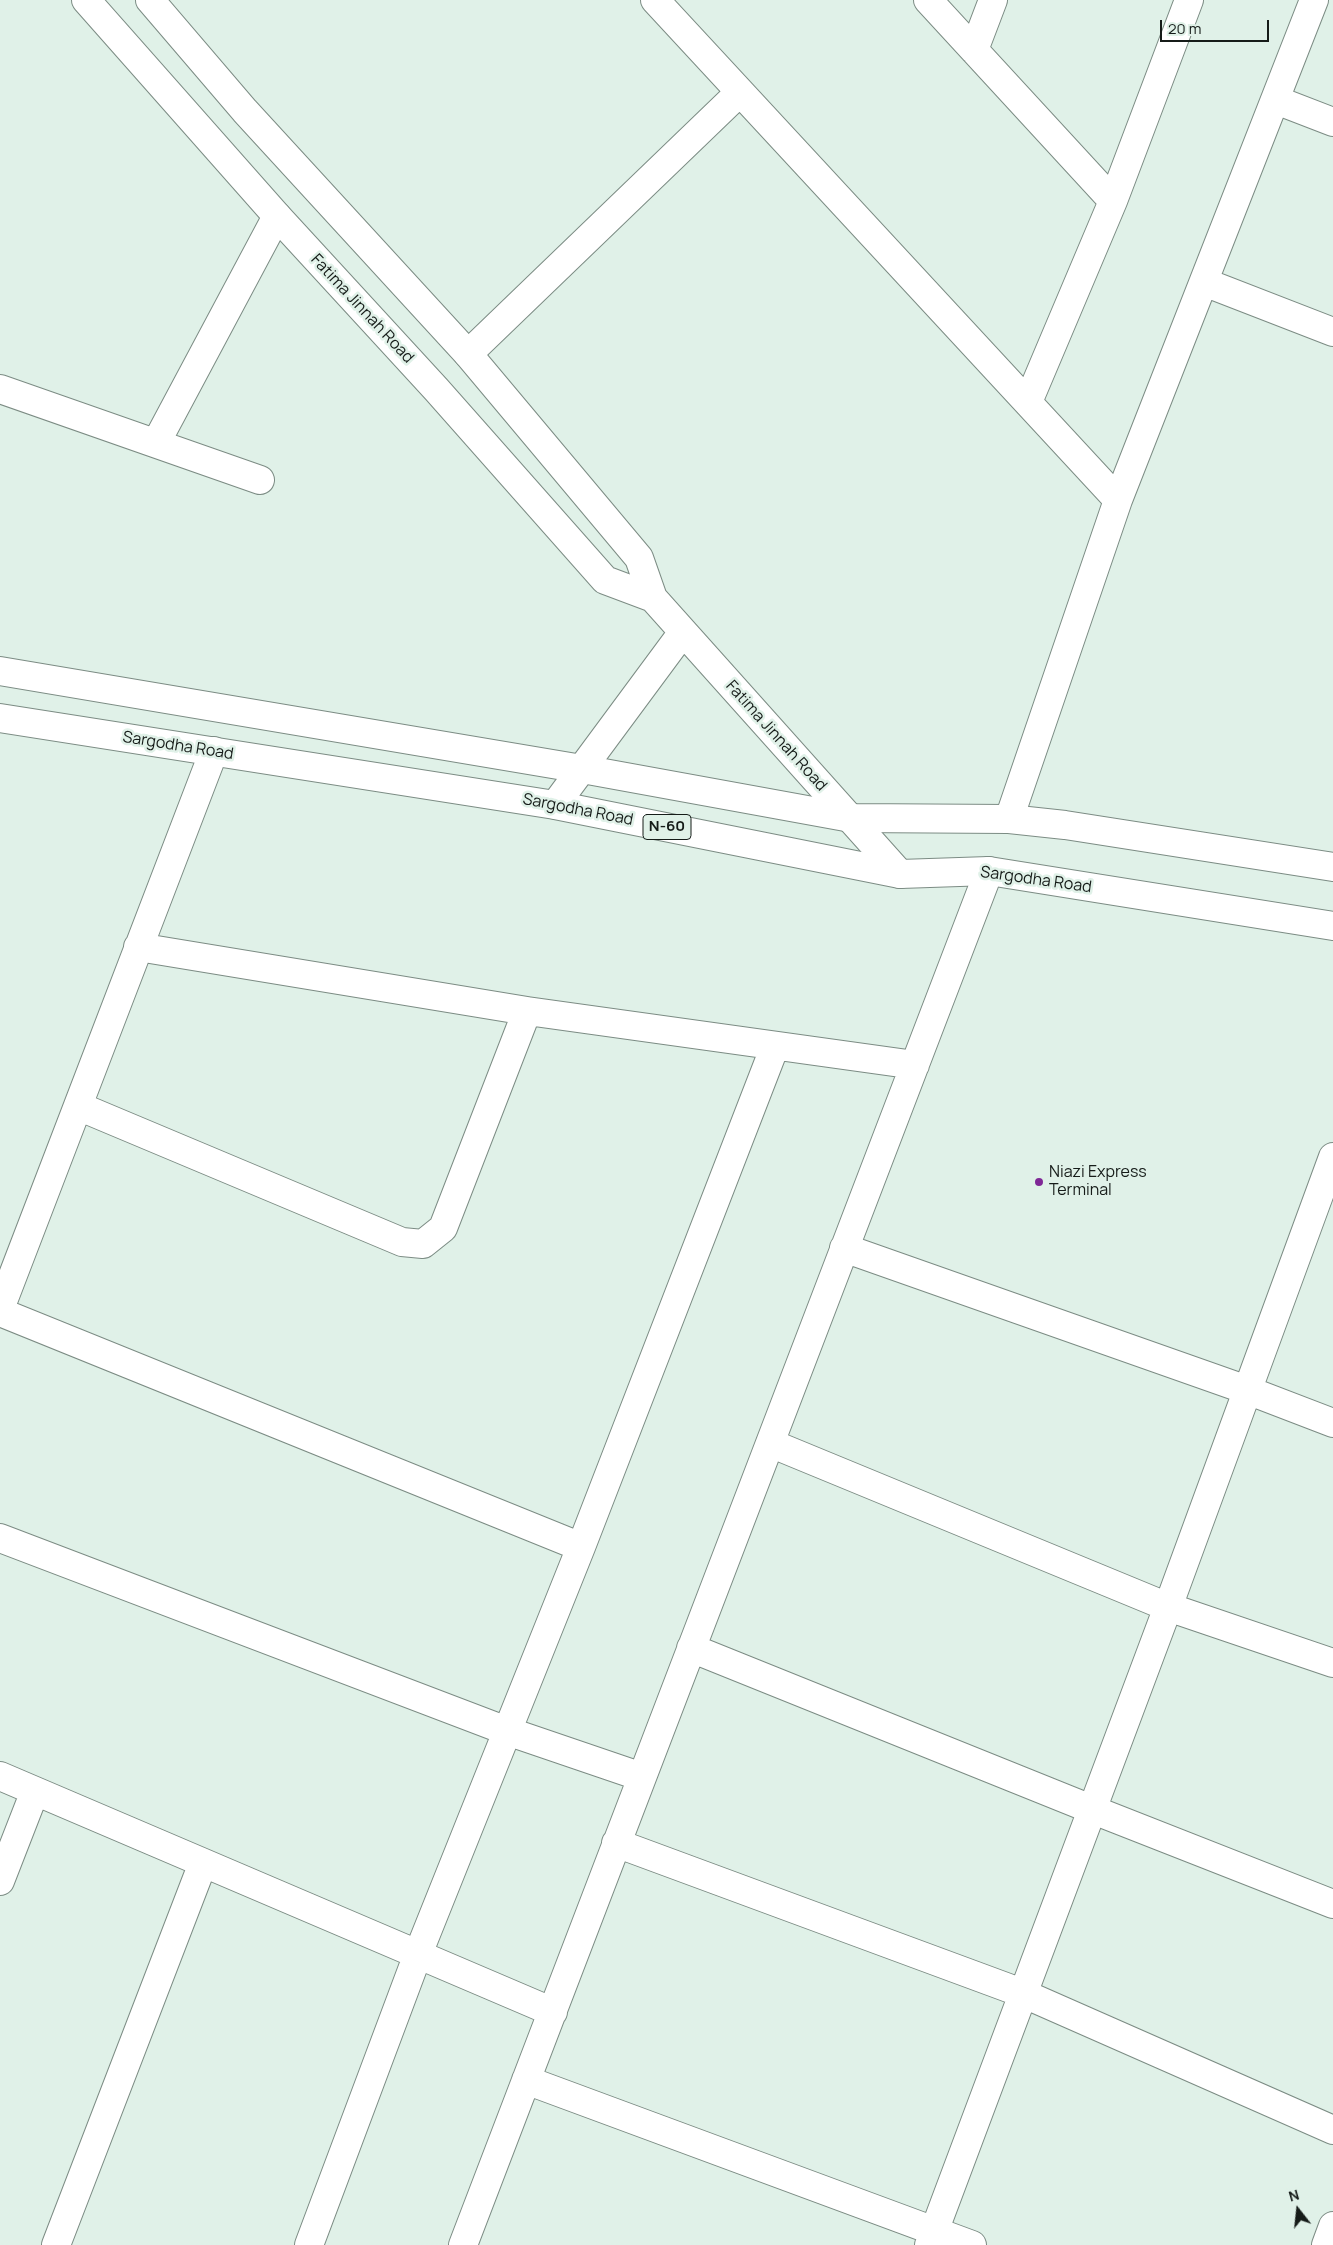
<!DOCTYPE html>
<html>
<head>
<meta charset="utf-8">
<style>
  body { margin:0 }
  #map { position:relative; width:1333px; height:2245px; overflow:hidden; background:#e0f1e8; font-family:Manrope,sans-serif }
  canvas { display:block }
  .north { position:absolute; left:1273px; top:2185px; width:50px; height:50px; -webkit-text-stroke:4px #e0f1e8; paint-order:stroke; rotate:344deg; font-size:14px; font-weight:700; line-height:20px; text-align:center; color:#161c19 }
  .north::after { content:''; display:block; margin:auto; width:18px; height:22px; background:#161c19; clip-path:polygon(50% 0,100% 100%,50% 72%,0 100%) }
  .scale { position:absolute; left:1160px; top:20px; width:109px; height:22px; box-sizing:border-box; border:2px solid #161c19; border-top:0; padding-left:6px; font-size:15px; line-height:18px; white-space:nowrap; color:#161c19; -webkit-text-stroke:4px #e0f1e8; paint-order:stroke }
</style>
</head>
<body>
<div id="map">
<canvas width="1333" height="2245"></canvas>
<div class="north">N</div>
<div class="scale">20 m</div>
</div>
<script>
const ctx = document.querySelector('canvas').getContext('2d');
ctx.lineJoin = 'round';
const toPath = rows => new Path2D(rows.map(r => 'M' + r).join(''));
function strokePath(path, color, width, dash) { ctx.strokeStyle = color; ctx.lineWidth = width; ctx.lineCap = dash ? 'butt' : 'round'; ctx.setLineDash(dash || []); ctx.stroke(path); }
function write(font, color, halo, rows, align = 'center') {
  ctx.font = font + ' Manrope,sans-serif'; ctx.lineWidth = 5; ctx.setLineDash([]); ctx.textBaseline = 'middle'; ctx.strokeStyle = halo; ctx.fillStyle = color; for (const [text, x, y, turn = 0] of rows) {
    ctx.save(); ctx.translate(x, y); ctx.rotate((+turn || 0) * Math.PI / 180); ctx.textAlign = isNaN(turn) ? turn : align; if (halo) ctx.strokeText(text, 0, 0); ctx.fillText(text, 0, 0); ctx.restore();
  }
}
const minor = toPath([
  [655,0,1118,500,1009,819],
  [928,0,1113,201,1028,402],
  [974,50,993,0],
  [1276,100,1333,122],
  [1113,201,1189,0],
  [1204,282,1333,332],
  [468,354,740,92],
  [0,389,260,480],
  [156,443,277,216],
  [1118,500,1314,0],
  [138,947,527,1011,915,1065],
  [78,1106,402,1242,423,1244,443,1228,527,1011],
  [844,1248,1247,1390,1333,1423],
  [0,1309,214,751],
  [0,1312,581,1547],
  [770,1443,1168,1607,1333,1663],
  [0,1538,507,1731,642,1777],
  [691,1648,1091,1809,1333,1904],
  [0,1776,553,2012],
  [616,1843,1022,1993,1333,2130],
  [0,1881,35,1791],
  [526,2080,972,2245],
  [56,2245,203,1863],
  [309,2245,418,1954,581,1547,775,1046],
  [463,2245,989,871],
  [929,2245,1168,1607,1333,1157],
  [1326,2245,1333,2226]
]);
const secondary = toPath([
  [86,0,277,216,436,389,605,580,653,598,900,874],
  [150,0,245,111,468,354,639,558,653,598],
  [555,805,683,632]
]);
const trunk = toPath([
  [0,671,582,769,851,818,1009,819,1065,825,1333,867],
  [0,718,555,805,900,874,989,871,1333,926]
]);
strokePath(minor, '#7c8c84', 30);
strokePath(secondary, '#7c8c84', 30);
strokePath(trunk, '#7c8c84', 30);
strokePath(minor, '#fff', 28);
strokePath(secondary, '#fff', 28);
strokePath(trunk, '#fff', 28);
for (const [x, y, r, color] of [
  [1039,1182,5,"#7f2896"]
]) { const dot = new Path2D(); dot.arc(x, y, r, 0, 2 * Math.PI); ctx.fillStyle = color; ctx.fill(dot); strokePath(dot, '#e0f1e8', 2); }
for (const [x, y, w] of [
  [667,827,48]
]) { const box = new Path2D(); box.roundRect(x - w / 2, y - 12.5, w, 25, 4); ctx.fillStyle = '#e0f1e8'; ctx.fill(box); strokePath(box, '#161c19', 1); }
write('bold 15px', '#161c19', null, [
  ["N-60",667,827]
]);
write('16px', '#161c19', '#e0f1e8', [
  ["Fatima Jinnah Road",362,309,47],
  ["Fatima Jinnah Road",776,736,48],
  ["Sargodha Road",178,746,9],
  ["Sargodha Road",578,810,11],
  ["Sargodha Road",1036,880,8]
]);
write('16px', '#161c19', '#e0f1e8', [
  ["Niazi Express",1049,1173],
  ["Terminal",1049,1191]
], 'left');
</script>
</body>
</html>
